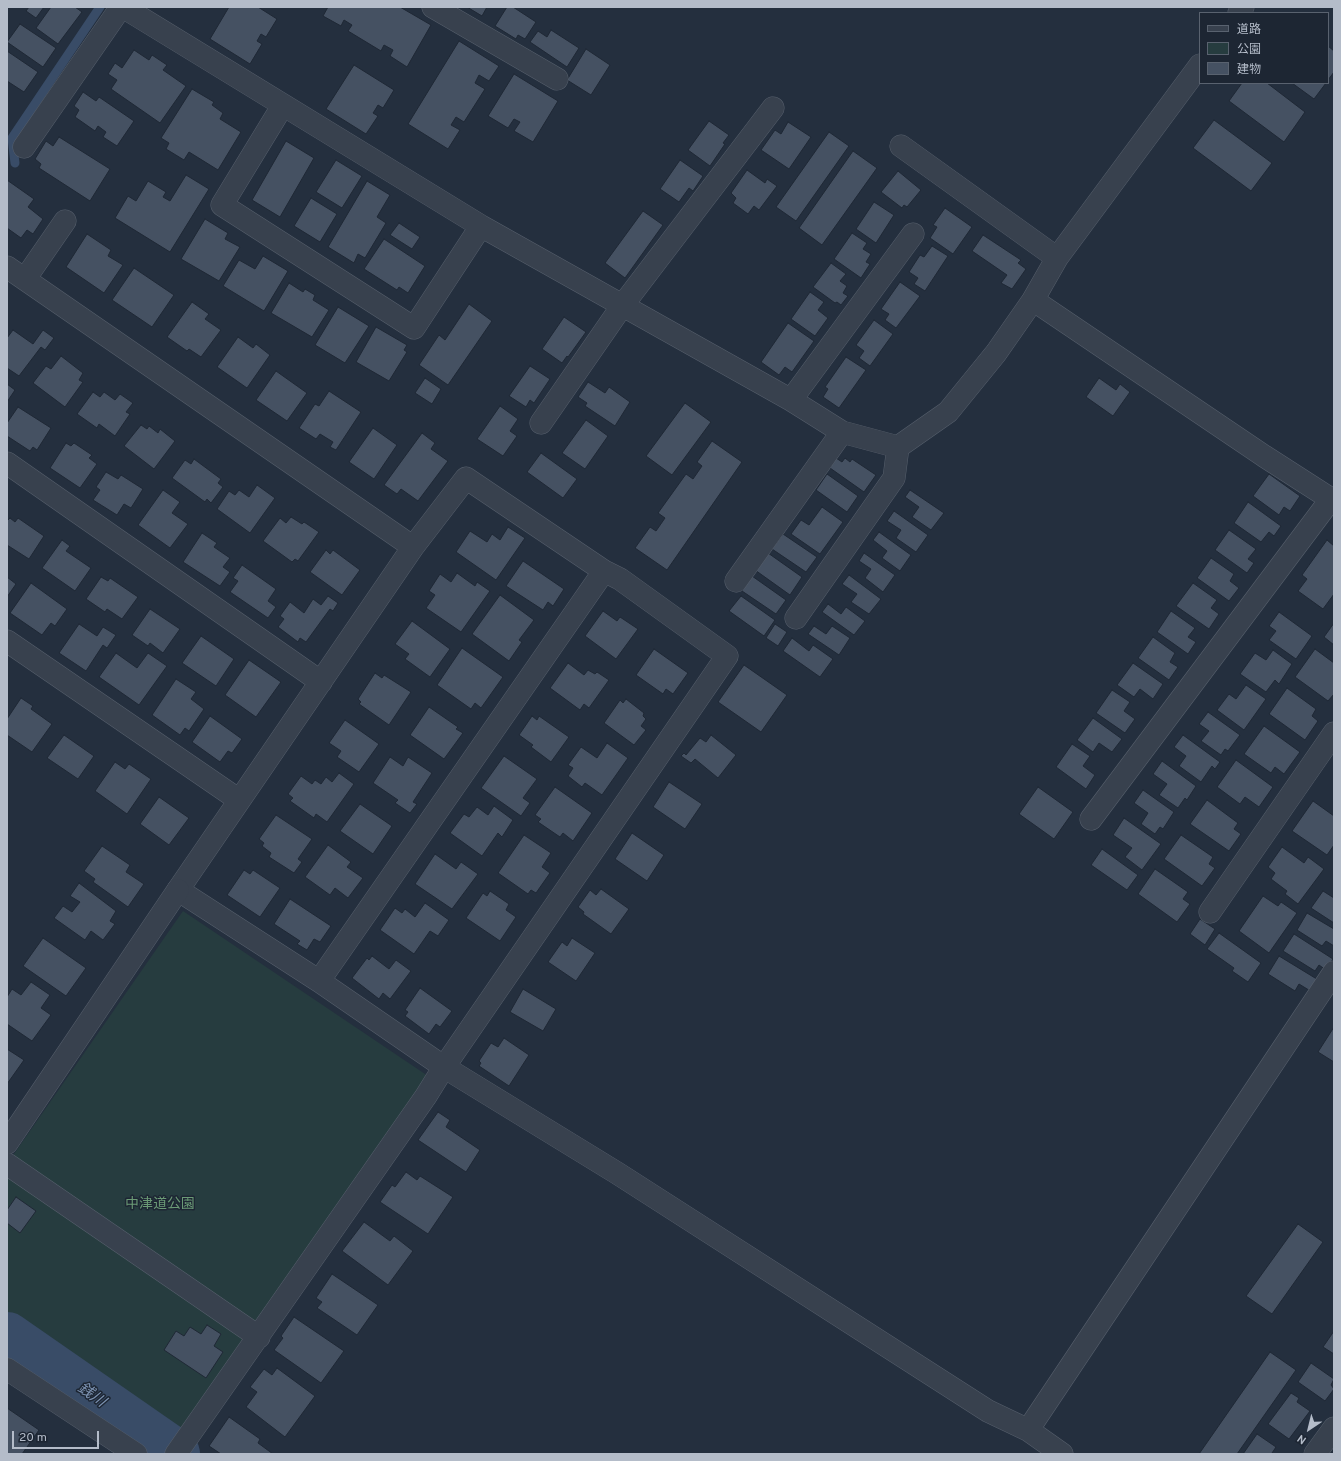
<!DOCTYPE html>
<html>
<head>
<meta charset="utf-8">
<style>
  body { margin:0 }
  #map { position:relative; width:1341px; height:1461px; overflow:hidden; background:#242f3e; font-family:Overpass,"Noto Sans JP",sans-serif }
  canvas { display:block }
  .frame { position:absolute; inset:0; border:8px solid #b4bcc9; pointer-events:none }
  .legend { position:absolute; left:1199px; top:12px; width:130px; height:72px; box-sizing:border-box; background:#1d2633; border:1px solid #59626f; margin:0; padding:5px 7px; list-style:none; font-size:12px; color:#b4bcc9 }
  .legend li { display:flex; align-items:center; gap:8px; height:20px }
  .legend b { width:20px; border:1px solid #59626f }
  .north { position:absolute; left:1289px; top:1409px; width:40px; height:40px; -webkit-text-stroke:3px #1d2633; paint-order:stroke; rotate:215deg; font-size:11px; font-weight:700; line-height:16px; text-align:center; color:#b4bcc9 }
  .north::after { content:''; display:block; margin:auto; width:14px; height:18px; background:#b4bcc9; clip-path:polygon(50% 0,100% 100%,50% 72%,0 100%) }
  .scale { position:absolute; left:12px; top:1431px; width:87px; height:18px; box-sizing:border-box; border:2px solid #b4bcc9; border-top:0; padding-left:5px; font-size:12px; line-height:14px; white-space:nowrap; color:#b4bcc9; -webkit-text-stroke:3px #1d2633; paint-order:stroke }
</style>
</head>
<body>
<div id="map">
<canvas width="1341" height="1461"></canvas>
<div class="frame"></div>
<ul class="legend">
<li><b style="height:5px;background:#38414e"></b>道路</li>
<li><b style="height:11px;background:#263c3f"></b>公園</li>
<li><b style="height:11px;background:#455162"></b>建物</li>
</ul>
<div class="north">N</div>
<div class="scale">20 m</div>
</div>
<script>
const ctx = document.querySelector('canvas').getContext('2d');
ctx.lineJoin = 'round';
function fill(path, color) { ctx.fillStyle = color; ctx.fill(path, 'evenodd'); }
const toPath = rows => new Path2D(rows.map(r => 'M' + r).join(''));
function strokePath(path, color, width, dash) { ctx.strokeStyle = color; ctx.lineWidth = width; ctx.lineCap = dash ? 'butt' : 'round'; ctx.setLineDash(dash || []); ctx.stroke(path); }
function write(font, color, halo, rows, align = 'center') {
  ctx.font = font + ' Overpass,"Noto Sans JP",sans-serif'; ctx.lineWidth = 3; ctx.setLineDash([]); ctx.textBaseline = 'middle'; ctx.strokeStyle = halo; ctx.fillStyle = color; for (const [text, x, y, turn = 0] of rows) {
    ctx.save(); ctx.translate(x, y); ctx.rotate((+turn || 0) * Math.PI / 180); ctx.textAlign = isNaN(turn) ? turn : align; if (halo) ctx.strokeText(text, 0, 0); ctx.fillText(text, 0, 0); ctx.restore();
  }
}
fill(toPath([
  [183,911,428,1076,178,1442,7,1326,7,1164]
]), '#263c3f');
strokePath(toPath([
  [15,163,12,138,100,7]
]), '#394c67', 9);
strokePath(toPath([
  [7,1338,174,1454]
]), '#394c67', 52);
const building = toPath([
  [29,7,44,7,36,18,26,11,29,7],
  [51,7,75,7,82,12,58,44,36,28,51,7],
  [229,7,258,7,277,19,266,37,261,34,257,41,262,44,250,64,210,39,229,7],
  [328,7,400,7,431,25,407,67,390,56,393,50,384,45,381,51,348,31,352,25,344,20,341,26,323,16,328,7],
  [467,7,487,7,482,16,467,7],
  [507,7,513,7,536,22,525,39,518,35,516,39,495,26,507,7],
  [20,24,56,48,43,67,7,42,20,24],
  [551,30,579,48,567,67,530,42,538,31,547,37,551,30],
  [459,41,499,66,489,81,479,75,475,83,485,89,464,122,456,117,451,125,460,130,448,149,408,124,459,41],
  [1328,46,1334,51,1334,72,1328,80,1328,46],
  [586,49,610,65,591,95,567,80,586,49],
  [134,50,149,60,152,55,167,65,163,70,186,86,160,123,111,89,117,80,108,74,115,63,122,68,134,50],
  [7,51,38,72,24,92,7,81,7,51],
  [354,65,394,90,383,108,378,105,375,110,373,113,378,116,366,134,326,109,354,65],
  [514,74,558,101,533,142,514,131,520,122,514,119,508,128,488,116,514,74],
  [1242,83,1267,83,1305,112,1284,142,1229,101,1242,83],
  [1292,83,1326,83,1314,99,1292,83],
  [192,89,214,102,212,105,223,113,220,119,241,132,218,170,189,152,184,160,166,149,169,143,161,138,192,89],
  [83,92,96,101,99,97,134,121,117,146,103,137,106,132,98,126,95,131,75,117,79,110,74,106,83,92],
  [1214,120,1272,163,1251,191,1193,148,1214,120],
  [709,121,729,135,723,143,725,144,710,166,688,150,709,121],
  [788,122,811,137,789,169,761,150,775,130,781,134,788,122],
  [829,132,849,146,796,221,776,207,829,132],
  [59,137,110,169,90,201,39,168,41,164,35,159,46,141,53,146,59,137],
  [286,141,314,158,280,217,252,200,286,141],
  [853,151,877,168,822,245,799,228,853,151],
  [336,160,362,176,342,208,316,192,336,160],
  [680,160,703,176,693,191,689,188,679,202,660,189,680,160],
  [747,170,765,183,767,179,777,186,759,210,754,206,748,214,733,203,736,198,731,193,747,170],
  [898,171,921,190,907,207,904,205,902,208,881,192,898,171],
  [186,175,209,189,170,252,115,218,128,196,136,201,148,181,166,192,163,197,170,201,186,175],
  [7,180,34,199,28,207,43,219,33,234,27,230,21,238,7,228,7,180],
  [367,181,390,195,377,217,386,223,365,258,358,254,354,263,328,247,367,181],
  [311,198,337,214,320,242,294,226,311,198],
  [874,202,894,215,876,243,856,229,874,202],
  [945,208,972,227,953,254,930,238,937,227,933,225,945,208],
  [643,211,663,225,625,278,605,263,643,211],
  [205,219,228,233,225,239,240,247,219,281,181,259,205,219],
  [399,223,420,237,412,249,390,235,399,223],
  [852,233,867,243,863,249,871,254,866,262,870,264,861,278,834,259,852,233],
  [87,234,111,250,108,256,123,265,104,293,66,267,87,234],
  [983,235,1021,260,1018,263,1026,269,1012,289,1001,283,1007,275,972,251,983,235],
  [384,239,425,266,408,293,399,287,397,290,364,269,384,239],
  [932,246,948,256,925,291,914,284,918,278,909,272,920,255,924,257,932,246],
  [263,256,288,271,264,311,223,286,239,260,255,269,263,256],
  [831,263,846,274,840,281,847,286,843,293,848,296,841,305,837,302,835,303,813,287,831,263],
  [134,268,174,295,152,327,112,300,134,268],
  [900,282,920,296,896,328,885,320,889,314,881,309,900,282],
  [289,283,303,292,305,289,315,295,313,300,329,310,312,337,271,313,289,283],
  [810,292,824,302,818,310,828,318,815,336,791,319,810,292],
  [192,302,209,314,205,319,221,330,201,357,189,349,187,351,167,337,192,302],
  [469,304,492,321,448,385,419,365,439,335,445,340,469,304],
  [338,307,369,326,345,363,315,345,338,307],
  [564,317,586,332,568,357,567,356,562,363,542,349,564,317],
  [874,320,893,334,870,366,859,358,864,351,856,345,874,320],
  [788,323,814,341,792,372,785,367,779,375,761,362,788,323],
  [376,327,407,345,404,350,407,352,389,381,356,362,376,327],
  [13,330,33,344,43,330,54,338,45,350,41,347,19,376,7,368,7,338,13,330],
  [238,337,253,348,256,344,270,355,247,388,217,367,238,337],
  [61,356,83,373,79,380,83,382,65,407,33,383,46,366,51,369,61,356],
  [846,357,866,370,839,408,823,397,828,389,825,387,846,357],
  [530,366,550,379,534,403,530,400,526,407,509,396,530,366],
  [276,371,307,393,287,421,256,400,276,371],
  [425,378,441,389,432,404,415,393,425,378],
  [1099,378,1116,390,1120,384,1130,392,1113,416,1086,397,1099,378],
  [588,382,605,393,609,387,630,402,615,426,585,406,587,403,578,397,588,382],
  [7,384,15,390,7,402,7,384],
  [329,391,361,412,336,450,330,447,333,442,320,434,316,439,299,428,315,404,319,406,329,391],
  [93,392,100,397,104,392,115,400,120,394,133,403,126,412,130,414,115,436,99,424,97,428,77,414,93,392],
  [685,403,711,422,672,475,646,456,685,403],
  [500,406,518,419,510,431,517,436,503,456,477,439,500,406],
  [18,407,51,428,37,450,33,447,30,451,7,436,7,423,18,407],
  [586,420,608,436,585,469,562,453,586,420],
  [141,425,147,429,149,426,158,433,160,429,175,441,154,469,124,446,141,425],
  [373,428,397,445,374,479,349,462,373,428],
  [422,433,435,443,431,449,448,461,418,501,401,489,397,494,384,485,422,433],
  [712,441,742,462,667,570,635,548,650,527,656,531,665,518,658,513,686,474,693,479,702,466,697,462,712,441],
  [66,443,71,446,74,443,92,455,89,458,97,464,80,488,50,468,66,443],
  [541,453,577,479,563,498,527,472,541,453],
  [836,458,842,462,845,458,850,462,852,459,876,475,864,492,830,468,836,458],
  [194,459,221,479,218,483,223,487,211,503,207,499,205,502,172,478,185,460,191,464,194,459],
  [106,472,118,479,121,475,143,489,131,508,124,504,117,515,93,500,100,490,96,487,106,472],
  [827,474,858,496,847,512,816,490,827,474],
  [1269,474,1300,496,1290,511,1284,507,1279,515,1253,496,1269,474],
  [257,485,275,498,250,533,217,509,229,491,235,495,239,490,249,497,257,485],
  [163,490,180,502,172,513,188,524,170,548,138,525,163,490],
  [910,490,944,513,931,530,912,517,919,507,905,497,910,490],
  [1248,502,1281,526,1274,536,1269,532,1261,542,1234,523,1248,502],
  [822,507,843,522,820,554,791,534,801,520,809,525,822,507],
  [894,511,928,535,916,552,896,538,901,530,887,521,894,511],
  [291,517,302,524,304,522,319,532,298,561,295,559,292,562,263,541,280,518,286,523,291,517],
  [10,518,15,522,18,518,44,536,29,559,7,545,7,521,10,518],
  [508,527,525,538,496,580,456,552,470,531,487,542,492,534,500,540,508,527],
  [1229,530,1256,549,1248,559,1254,563,1247,573,1215,550,1229,530],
  [879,532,911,555,900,571,882,558,887,551,873,540,879,532],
  [202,533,217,543,214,547,230,558,223,567,230,572,220,586,183,562,202,533],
  [783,534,817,557,806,572,772,549,783,534],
  [62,540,70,546,66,551,91,568,75,591,42,568,62,540],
  [1327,540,1334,546,1334,594,1323,609,1298,591,1307,579,1302,575,1327,540],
  [326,550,330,554,333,550,360,570,342,595,310,572,326,550],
  [768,553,802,577,790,595,755,570,768,553],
  [864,553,895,575,883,592,865,578,871,569,859,561,864,553],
  [1211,558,1234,574,1230,581,1239,588,1229,601,1197,578,1211,558],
  [523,561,564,589,553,606,548,602,543,610,506,586,523,561],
  [242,565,276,589,268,601,276,607,268,618,230,592,238,581,233,578,242,565],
  [457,573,475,586,477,582,490,591,461,632,426,608,435,595,429,591,440,574,451,582,457,573],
  [849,575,881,599,869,614,851,602,857,594,842,584,849,575],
  [752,576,786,600,776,614,742,591,752,576],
  [7,577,16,584,7,597,7,577],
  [101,577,108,581,110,578,138,597,122,619,107,609,105,612,86,599,101,577],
  [31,583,67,609,55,626,51,623,42,635,10,613,31,583],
  [1193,583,1217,600,1211,608,1219,614,1209,629,1176,606,1193,583],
  [500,595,534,620,519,640,522,642,509,661,472,634,500,595],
  [328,596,338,603,333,611,330,609,306,642,300,638,298,642,278,627,284,619,280,616,290,602,304,613,313,599,321,605,328,596],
  [741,596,775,620,764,636,729,611,741,596],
  [828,604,841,614,846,607,865,621,854,635,822,612,828,604],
  [150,609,180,629,163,653,150,643,148,646,132,635,150,609],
  [603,611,617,621,620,617,638,629,616,659,585,636,603,611],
  [1171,611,1195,628,1188,637,1196,642,1188,654,1157,632,1171,611],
  [1279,612,1312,636,1296,659,1269,640,1276,631,1269,626,1279,612],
  [412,621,450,649,430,677,405,659,409,654,395,644,412,621],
  [1334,623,1334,645,1324,637,1334,623],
  [79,624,97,636,103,627,116,635,107,648,103,645,86,671,59,653,79,624],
  [775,624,787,632,778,646,766,638,775,624],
  [814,626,826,634,832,626,850,638,839,655,808,634,814,626],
  [201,636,234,659,216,686,182,663,201,636],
  [1153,637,1175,653,1170,662,1178,667,1169,680,1138,658,1153,637],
  [792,638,809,651,813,645,833,659,820,677,783,651,792,638],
  [462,648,503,677,481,708,475,703,471,709,437,685,462,648],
  [654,649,688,673,673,694,666,689,663,694,636,675,654,649],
  [1315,649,1334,663,1334,694,1328,701,1295,677,1315,649],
  [1273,650,1292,664,1279,684,1275,680,1266,692,1240,674,1255,653,1266,660,1273,650],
  [116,653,137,668,148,653,167,666,139,705,99,677,116,653],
  [249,660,281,682,256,717,225,695,249,660],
  [568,663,584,675,588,670,595,674,597,672,609,680,589,708,584,704,580,710,550,688,568,663],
  [1133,663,1163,684,1153,699,1140,689,1134,697,1117,685,1133,663],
  [744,665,787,695,761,732,718,702,744,665],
  [375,673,382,678,384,675,411,692,389,725,359,704,361,702,358,699,375,673],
  [176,679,196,692,191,699,204,709,189,731,185,728,180,735,152,715,176,679],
  [1246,685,1266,699,1244,730,1217,710,1229,694,1236,699,1246,685],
  [1287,688,1316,709,1312,716,1318,721,1305,740,1269,714,1287,688],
  [1112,690,1130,702,1124,711,1135,719,1125,733,1096,713,1112,690],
  [21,698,33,706,31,709,52,724,32,752,7,735,7,719,21,698],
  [626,699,644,713,643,716,646,719,641,726,646,730,634,745,604,723,620,700,623,703,626,699],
  [429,707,458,727,456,729,463,733,444,759,410,735,429,707],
  [1208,712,1240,735,1228,751,1225,749,1221,755,1201,741,1209,731,1199,724,1208,712],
  [210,716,242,739,232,753,228,751,220,762,192,742,210,716],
  [532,716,537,720,539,716,569,737,551,762,531,747,533,745,519,735,532,716],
  [1093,718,1122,739,1112,752,1099,743,1093,752,1077,740,1093,718],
  [345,720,379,744,359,772,337,757,341,751,329,743,345,720],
  [1264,726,1300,752,1284,774,1275,767,1271,773,1244,754,1264,726],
  [64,735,94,756,78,779,47,758,64,735],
  [711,735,736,755,718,778,695,759,691,763,681,756,684,753,686,755,700,738,706,742,711,735],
  [1183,735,1220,762,1215,769,1212,766,1201,782,1179,766,1186,756,1174,747,1183,735],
  [607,743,628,758,602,795,585,783,582,787,568,776,573,768,568,765,581,747,597,758,607,743],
  [1072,744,1090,756,1083,766,1095,775,1086,789,1056,767,1072,744],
  [504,756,537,779,523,798,530,803,521,816,481,788,504,756],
  [390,757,403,766,408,757,432,773,413,802,417,804,410,813,395,803,398,800,373,783,390,757],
  [1236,760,1273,787,1259,807,1245,797,1240,804,1217,787,1236,760],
  [1162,761,1196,786,1187,800,1185,798,1178,808,1159,795,1167,784,1153,774,1162,761],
  [115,762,125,769,129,764,151,779,127,814,95,791,115,762],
  [339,773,354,784,327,822,316,814,314,818,290,801,293,798,288,794,301,776,312,784,315,780,321,784,326,777,332,782,339,773],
  [669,782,702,804,685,829,653,807,669,782],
  [555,787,592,813,573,841,563,833,560,837,538,822,541,819,535,815,555,787],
  [1038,787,1073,812,1054,839,1019,814,1038,787],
  [1143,790,1174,812,1163,829,1160,827,1155,834,1141,824,1148,813,1134,803,1143,790],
  [159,797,189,818,169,845,140,824,159,797],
  [1207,800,1238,823,1234,829,1241,834,1229,851,1190,824,1207,800],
  [1313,801,1334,816,1334,845,1327,855,1292,831,1313,801],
  [360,804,392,826,373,854,340,831,360,804],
  [494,806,513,820,502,837,498,833,482,856,450,833,464,814,469,817,477,807,488,815,494,806],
  [276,815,312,839,298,859,302,862,294,873,269,857,271,853,262,846,264,843,259,839,276,815],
  [1124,818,1161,844,1142,870,1125,857,1132,848,1113,835,1124,818],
  [632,833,664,855,647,881,615,859,632,833],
  [524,835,551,853,542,867,550,873,536,893,531,890,528,894,498,873,524,835],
  [1181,835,1213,857,1209,864,1215,868,1202,886,1164,859,1181,835],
  [328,845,351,862,347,867,363,878,348,898,335,888,330,895,305,877,328,845],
  [102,846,130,865,126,872,144,884,128,907,93,882,95,879,84,871,102,846],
  [1282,847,1304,863,1308,857,1324,869,1298,904,1285,894,1287,891,1271,879,1275,873,1268,867,1282,847],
  [1102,849,1138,875,1127,890,1091,865,1102,849],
  [435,854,456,869,461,862,478,874,452,909,415,884,435,854],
  [1155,869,1188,892,1183,899,1190,904,1177,922,1138,894,1155,869],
  [244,870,250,874,253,870,280,888,260,917,227,895,244,870],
  [79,883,116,911,110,921,115,924,103,940,91,931,85,940,54,918,63,906,72,912,80,902,70,896,79,883],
  [601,889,629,909,611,934,583,914,584,912,578,907,590,890,596,895,601,889],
  [490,891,509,904,506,910,516,917,500,941,466,918,483,893,487,896,490,891],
  [1323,891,1334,898,1334,923,1311,908,1323,891],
  [1263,896,1278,906,1281,902,1297,913,1269,953,1239,931,1263,896],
  [290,899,331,926,320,942,314,939,307,950,297,944,300,941,274,924,290,899],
  [425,903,449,920,438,936,430,931,414,954,380,930,395,908,402,913,405,909,415,917,425,903],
  [1307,913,1334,929,1334,946,1326,941,1322,946,1297,930,1307,913],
  [1200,919,1215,929,1205,945,1190,934,1200,919],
  [1219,933,1261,963,1248,982,1232,971,1234,968,1207,949,1219,933],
  [1294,934,1333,959,1326,970,1319,965,1315,971,1283,951,1294,934],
  [43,938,86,968,66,996,23,966,43,938],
  [572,938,595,953,576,981,548,962,562,942,567,946,572,938],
  [372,956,389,969,396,960,411,971,390,999,383,993,379,999,352,978,367,958,369,960,372,956],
  [1279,956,1320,981,1312,992,1299,984,1295,991,1268,974,1279,956],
  [31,982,50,995,41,1008,51,1015,32,1041,7,1024,7,997,12,989,21,995,31,982],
  [420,988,452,1011,440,1027,436,1024,429,1034,405,1016,408,1012,405,1010,420,988],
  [523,989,556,1009,543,1031,510,1012,523,989],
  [1334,1027,1334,1062,1318,1052,1334,1027],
  [504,1038,529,1055,509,1086,479,1066,481,1063,479,1061,491,1043,498,1047,504,1038],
  [7,1049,24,1060,7,1084,7,1049],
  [438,1112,450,1120,446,1127,480,1150,466,1172,418,1140,438,1112],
  [406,1172,417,1180,420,1176,453,1197,428,1234,380,1202,392,1185,395,1187,406,1172],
  [16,1197,36,1211,20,1233,7,1223,7,1210,16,1197],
  [364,1222,390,1241,394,1236,413,1251,388,1285,342,1251,364,1222],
  [1298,1224,1323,1242,1272,1314,1246,1296,1298,1224],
  [332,1274,378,1305,357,1335,317,1308,322,1302,316,1298,332,1274],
  [294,1317,344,1351,321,1383,274,1350,283,1338,281,1336,294,1317],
  [207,1325,221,1334,214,1346,223,1352,206,1378,164,1350,176,1331,184,1336,190,1327,201,1334,207,1325],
  [1334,1331,1334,1354,1323,1347,1334,1331],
  [1270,1352,1296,1370,1237,1454,1199,1454,1270,1352],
  [1311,1363,1334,1379,1331,1385,1334,1389,1325,1401,1298,1382,1311,1363],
  [277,1368,315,1396,285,1437,246,1407,257,1392,250,1387,264,1369,272,1375,277,1368],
  [1291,1393,1299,1398,1297,1402,1310,1411,1289,1439,1268,1424,1291,1393],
  [7,1408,39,1430,22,1454,7,1454,7,1408],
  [229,1417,260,1439,258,1443,273,1454,221,1454,209,1446,229,1417],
  [1257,1434,1276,1447,1272,1453,1273,1454,1243,1454,1257,1434]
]);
fill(building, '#455162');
strokePath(building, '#1f2835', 1);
const minor = toPath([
  [123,7,481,226,791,400,842,432,898,447,948,412,996,353,1033,300,1057,258,1200,65],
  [433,7,557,79],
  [1239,13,1243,7],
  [283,105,222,205,414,328,481,226],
  [901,146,1057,258],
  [24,147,121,7],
  [7,267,413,547],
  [25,279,65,221],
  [1033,300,1264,456,1334,501],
  [791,400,913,234],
  [541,423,622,306,773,108],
  [7,463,321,682],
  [736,581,842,432],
  [796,618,894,478,898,447],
  [7,641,239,800],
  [1091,819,1331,499],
  [1210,912,1334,733],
  [319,981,604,571],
  [7,1164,259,1337],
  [7,1369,136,1454],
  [1028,1430,1334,972],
  [176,1454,426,1096,444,1067,727,656,620,579,604,571,466,478,413,547,178,890,319,981,444,1067,617,1173,988,1411,1028,1430,1062,1454],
  [1315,1454,1334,1428]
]);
const tertiary = toPath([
  [7,1143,178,890]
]);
strokePath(minor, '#565f6c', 23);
strokePath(tertiary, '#565f6c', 23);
strokePath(minor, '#38414e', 22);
strokePath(tertiary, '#38414e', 22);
write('14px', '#6b9a76', '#1d2633', [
  ["中津道公園",160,1205]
]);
write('italic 15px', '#7c92b1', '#1d2633', [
  ["銭川",91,1396,35]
]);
</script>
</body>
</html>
